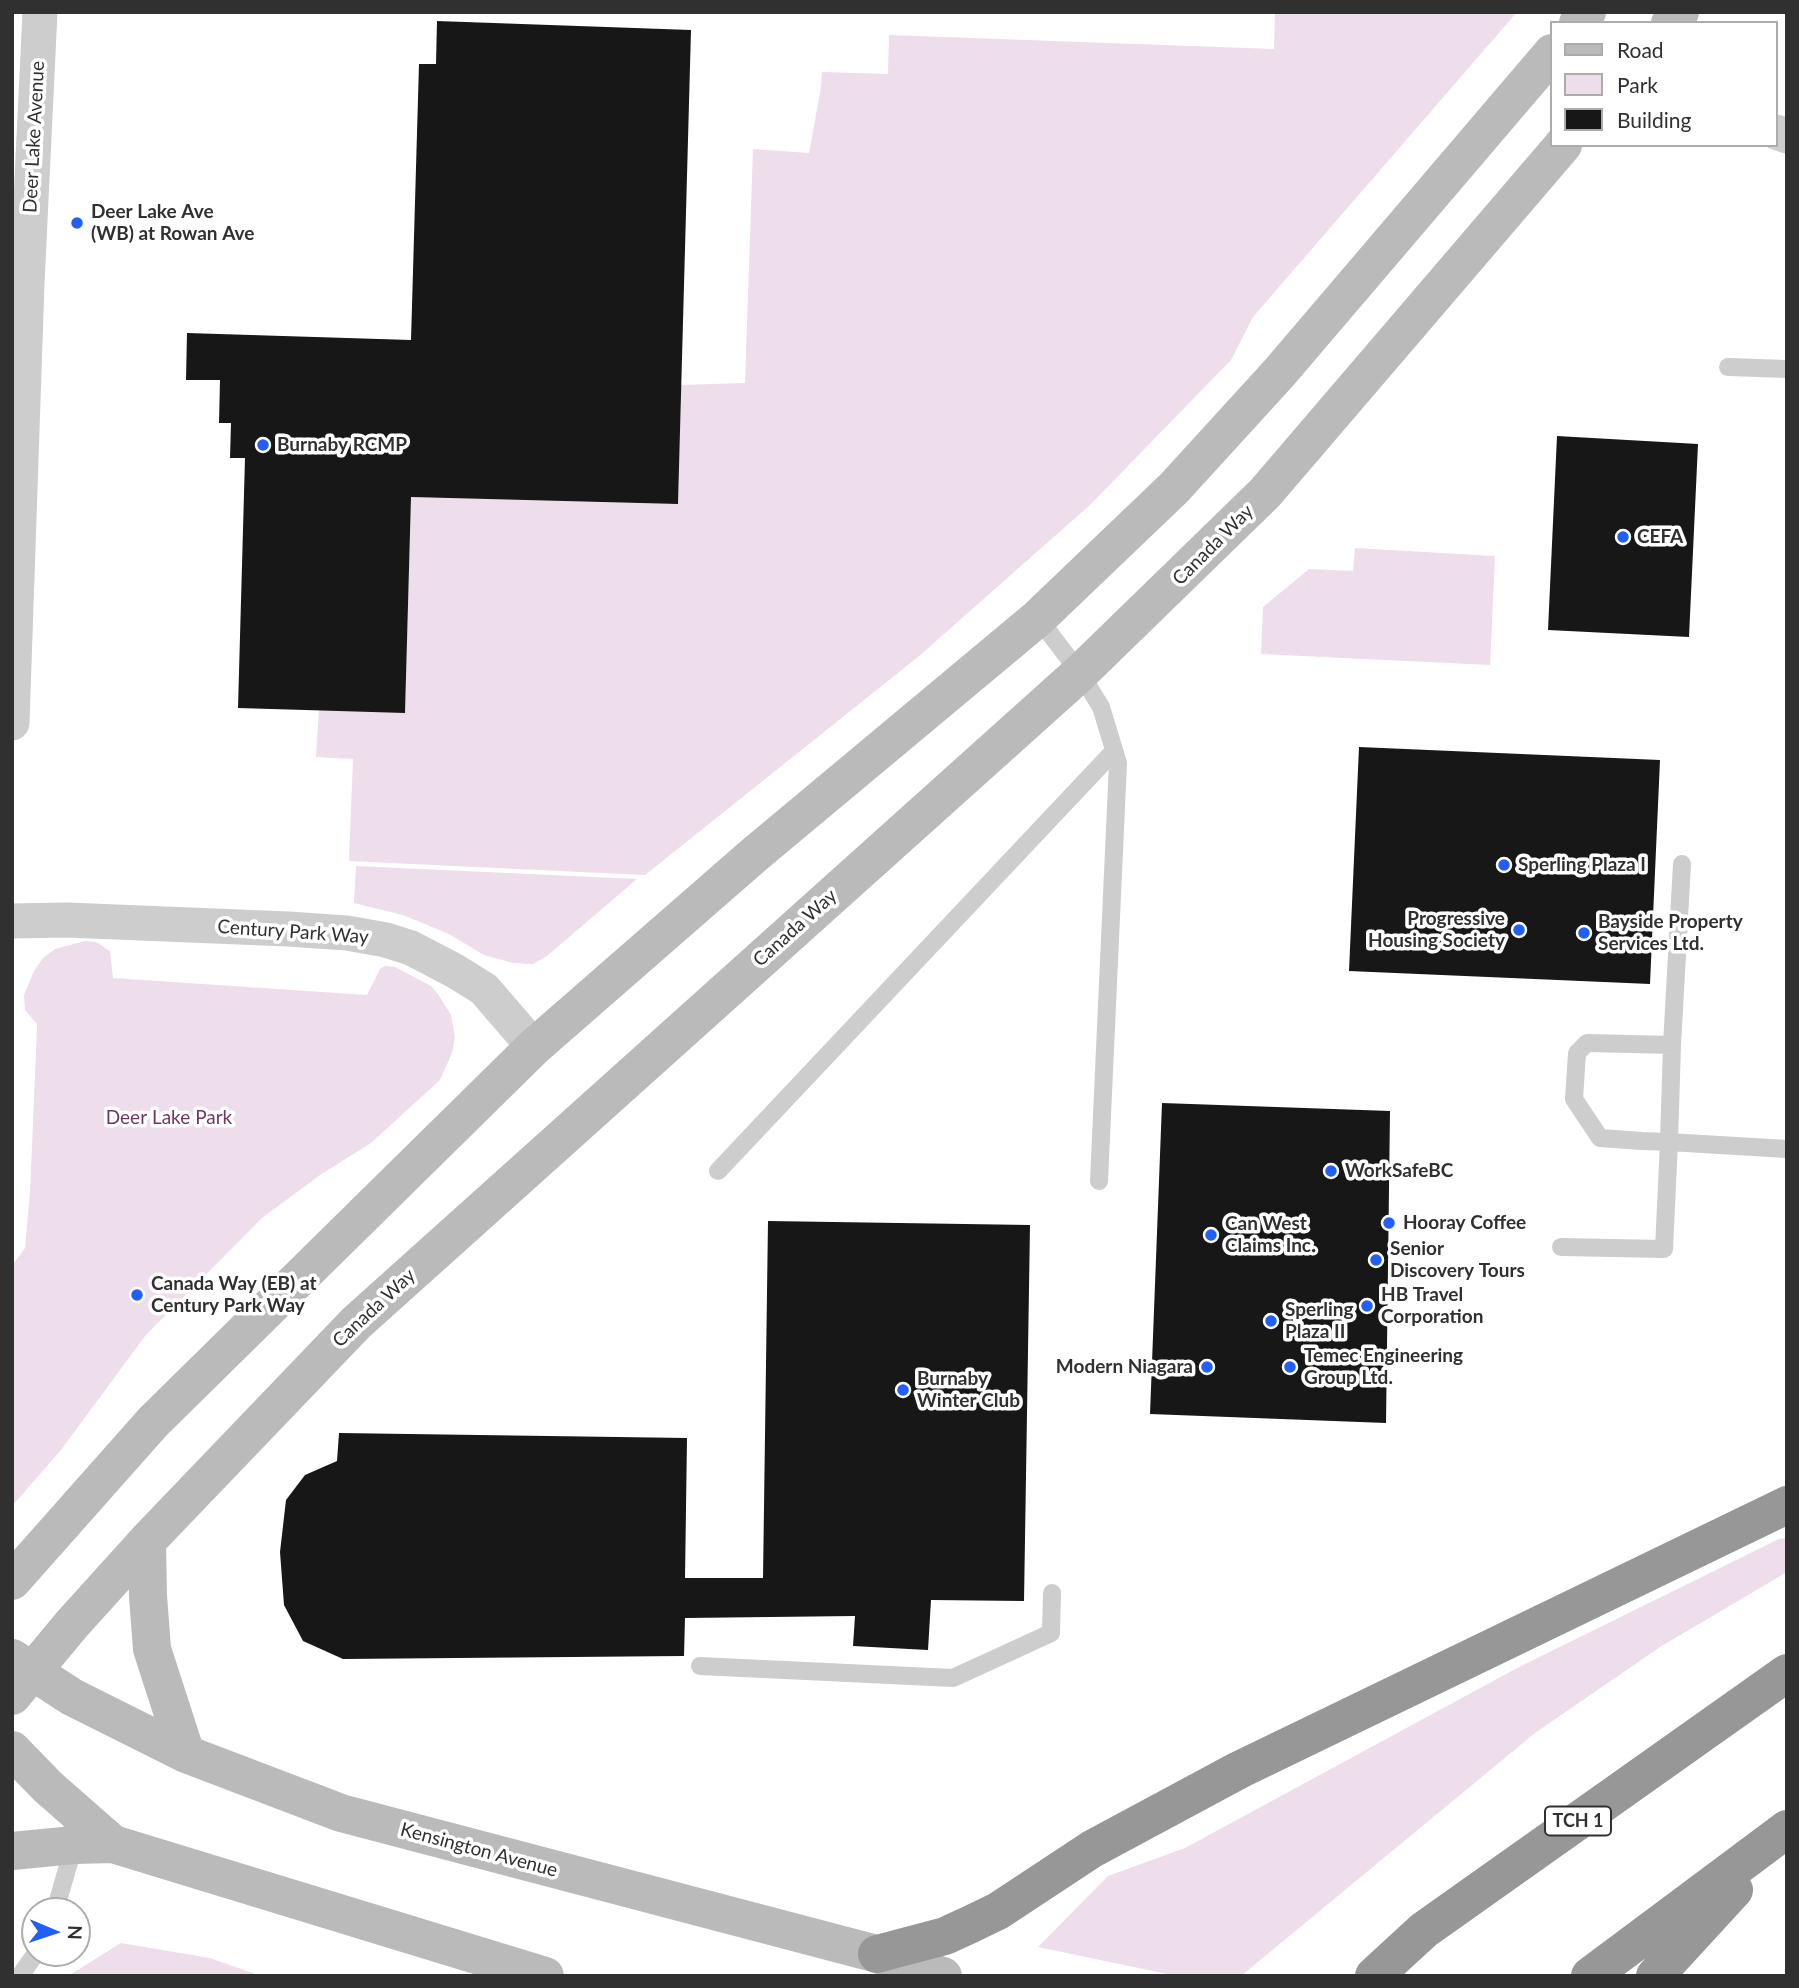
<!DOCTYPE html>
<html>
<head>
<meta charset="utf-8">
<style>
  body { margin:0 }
  #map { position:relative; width:1799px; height:1988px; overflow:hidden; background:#fff; font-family:Lato,sans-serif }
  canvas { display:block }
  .frame { position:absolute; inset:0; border:14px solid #303030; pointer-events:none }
  .legend { position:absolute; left:1550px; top:21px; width:228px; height:126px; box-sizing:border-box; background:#fff; border:2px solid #acacac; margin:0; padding:9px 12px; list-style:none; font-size:21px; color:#303030 }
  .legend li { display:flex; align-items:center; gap:14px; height:35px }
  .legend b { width:35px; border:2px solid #acacac }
  .north { position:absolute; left:21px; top:1897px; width:70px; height:70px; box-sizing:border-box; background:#fff; border:2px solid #acacac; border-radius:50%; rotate:92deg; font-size:19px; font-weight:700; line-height:28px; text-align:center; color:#303030 }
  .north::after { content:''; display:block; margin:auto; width:24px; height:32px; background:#225ff7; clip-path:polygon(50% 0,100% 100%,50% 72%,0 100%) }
</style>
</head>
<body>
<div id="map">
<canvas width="1799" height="1988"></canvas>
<div class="frame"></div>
<ul class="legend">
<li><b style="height:9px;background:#bababa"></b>Road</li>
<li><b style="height:19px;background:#eeddea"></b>Park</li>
<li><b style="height:19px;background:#171717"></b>Building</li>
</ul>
<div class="north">N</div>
</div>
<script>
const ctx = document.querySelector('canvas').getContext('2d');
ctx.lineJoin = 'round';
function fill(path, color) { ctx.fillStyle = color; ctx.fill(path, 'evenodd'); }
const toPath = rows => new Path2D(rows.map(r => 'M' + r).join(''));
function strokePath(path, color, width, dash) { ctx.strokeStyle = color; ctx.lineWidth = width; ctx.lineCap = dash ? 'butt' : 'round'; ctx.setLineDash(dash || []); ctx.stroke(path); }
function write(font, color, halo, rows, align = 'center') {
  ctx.font = font + ' Lato,sans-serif'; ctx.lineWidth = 7; ctx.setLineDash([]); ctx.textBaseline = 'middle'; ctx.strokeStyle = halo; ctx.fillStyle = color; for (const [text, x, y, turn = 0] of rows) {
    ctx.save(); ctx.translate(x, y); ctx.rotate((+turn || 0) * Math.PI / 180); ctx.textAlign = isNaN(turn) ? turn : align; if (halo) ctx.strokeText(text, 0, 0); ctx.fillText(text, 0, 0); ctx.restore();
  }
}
fill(toPath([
  [1275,12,1517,12,1253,317,1231,360,1090,505,918,657,645,875,349,861,353,759,316,757,319,710,405,712,411,497,678,504,681,385,745,383,753,149,809,153,821,87,822,72,888,74,889,35,1274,49],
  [1355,548,1495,556,1490,665,1261,654,1263,607,1309,569,1353,571],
  [356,866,637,879,547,956,533,964,513,963,484,955,449,934,403,915,354,903],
  [85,941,96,942,110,951,113,978,367,995,380,969,385,966,395,967,431,986,438,994,451,1015,455,1037,452,1053,440,1080,371,1143,320,1175,262,1218,145,1336,61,1450,12,1506,12,1266,25,1248,30,1193,37,1028,37,1024,25,1010,24,995,34,971,43,958,55,949],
  [1787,1538,1787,1572,1660,1647,1535,1733,1241,1976,1177,1976,1038,1947,1108,1876,1185,1848,1519,1667,1779,1539],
  [121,1943,210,1958,261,1976,68,1976]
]), '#eeddea');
fill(toPath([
  [437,21,691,30,678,504,411,497,405,713,238,708,245,458,230,458,231,423,219,423,220,380,186,380,187,333,411,340,419,64,436,64],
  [1557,436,1698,444,1689,637,1548,630],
  [1359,747,1660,760,1650,984,1349,971],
  [1162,1103,1390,1111,1386,1423,1150,1414],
  [768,1221,1030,1225,1024,1601,931,1600,928,1650,853,1646,855,1616,685,1618,684,1656,343,1659,303,1641,284,1605,280,1552,286,1500,305,1475,337,1461,339,1433,687,1438,685,1578,763,1578]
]), '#171717');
strokePath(toPath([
  [1728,367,1787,369],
  [1038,618,1080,673,1101,707,1118,763,1099,1181],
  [1672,1045,1682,864],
  [718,1171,1114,751],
  [1561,1247,1664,1249,1669,1142,1672,1045,1587,1043,1577,1053,1574,1099,1600,1138,1642,1141,1669,1142,1787,1149],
  [700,1666,953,1678,1051,1633,1052,1593],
  [55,1911,74,1845],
  [20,1976,36,1953]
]), '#cdcdcd', 18);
strokePath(toPath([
  [1776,132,1787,136],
  [12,723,27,284,40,12],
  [12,921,67,920,288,929,347,933,386,940,411,948,455,971,484,989,534,1047]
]), '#cdcdcd', 35);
strokePath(toPath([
  [1578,23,1587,12],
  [1670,23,1680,12],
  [147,1541,148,1596,152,1649,186,1754],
  [12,1581,153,1422,534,1047,754,855,1038,618,1174,488,1279,373,1552,53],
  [12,1658,72,1697,186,1754,341,1813,877,1954,943,1976],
  [12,1696,72,1624,147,1541,356,1323,1080,673,1265,493,1563,145],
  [12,1750,48,1787,113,1844,545,1976],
  [12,1851,74,1845,113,1844]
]), '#bababa', 38);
strokePath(toPath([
  [877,1954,945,1936,969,1925,998,1911,1092,1849,1239,1770,1787,1505],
  [1374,1976,1424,1930,1787,1673],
  [1590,1976,1787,1829],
  [1655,1976,1734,1890]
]), '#979797', 38);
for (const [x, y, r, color] of [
  [77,223,7,"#225ff7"],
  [263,445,7,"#225ff7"],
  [1623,537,7,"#225ff7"],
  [1504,865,7,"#225ff7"],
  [1519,930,7,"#225ff7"],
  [1584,933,7,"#225ff7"],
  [1331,1171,7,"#225ff7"],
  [1389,1223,7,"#225ff7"],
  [1211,1235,7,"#225ff7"],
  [1376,1260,7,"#225ff7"],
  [137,1295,7,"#225ff7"],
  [1367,1306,7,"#225ff7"],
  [1271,1321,7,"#225ff7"],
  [1207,1367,7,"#225ff7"],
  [1290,1367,7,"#225ff7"],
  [903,1390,7,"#225ff7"]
]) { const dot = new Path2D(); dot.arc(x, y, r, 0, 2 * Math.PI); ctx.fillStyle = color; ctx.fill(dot); strokePath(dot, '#fff', 2.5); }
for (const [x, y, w] of [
  [1578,1821,66]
]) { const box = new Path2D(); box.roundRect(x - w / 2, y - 14.5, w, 29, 5); ctx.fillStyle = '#fff'; ctx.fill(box); strokePath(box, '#303030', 2); }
write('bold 18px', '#303030', null, [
  ["TCH 1",1578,1821]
]);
write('19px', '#303030', '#fff', [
  ["Deer Lake Avenue",34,137,-87],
  ["Canada Way",1213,545,-45],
  ["Canada Way",795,928,-42],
  ["Century Park Way",293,932,4],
  ["Canada Way",374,1308,-43],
  ["Kensington Avenue",479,1850,15]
]);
write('bold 19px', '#303030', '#fff', [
  ["Deer Lake Ave",91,212],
  ["(WB) at Rowan Ave",91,234],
  ["Burnaby RCMP",277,445],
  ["CEFA",1637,537],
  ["Sperling Plaza I",1518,865],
  ["Progressive",1505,919,"right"],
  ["Housing Society",1505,941,"right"],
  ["Bayside Property",1598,922],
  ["Services Ltd.",1598,944],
  ["WorkSafeBC",1345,1171],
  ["Hooray Coffee",1403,1223],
  ["Can West",1225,1224],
  ["Claims Inc.",1225,1246],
  ["Senior",1390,1249],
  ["Discovery Tours",1390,1271],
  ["Canada Way (EB) at",151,1284],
  ["Century Park Way",151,1306],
  ["HB Travel",1381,1295],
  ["Corporation",1381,1317],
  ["Sperling",1285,1310],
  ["Plaza II",1285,1332],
  ["Temec Engineering",1304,1356],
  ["Group Ltd.",1304,1378],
  ["Modern Niagara",1193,1367,"right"],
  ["Burnaby",917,1379],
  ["Winter Club",917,1401]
], 'left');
write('19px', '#71385f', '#fff', [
  ["Deer Lake Park",169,1118]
]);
</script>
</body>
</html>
